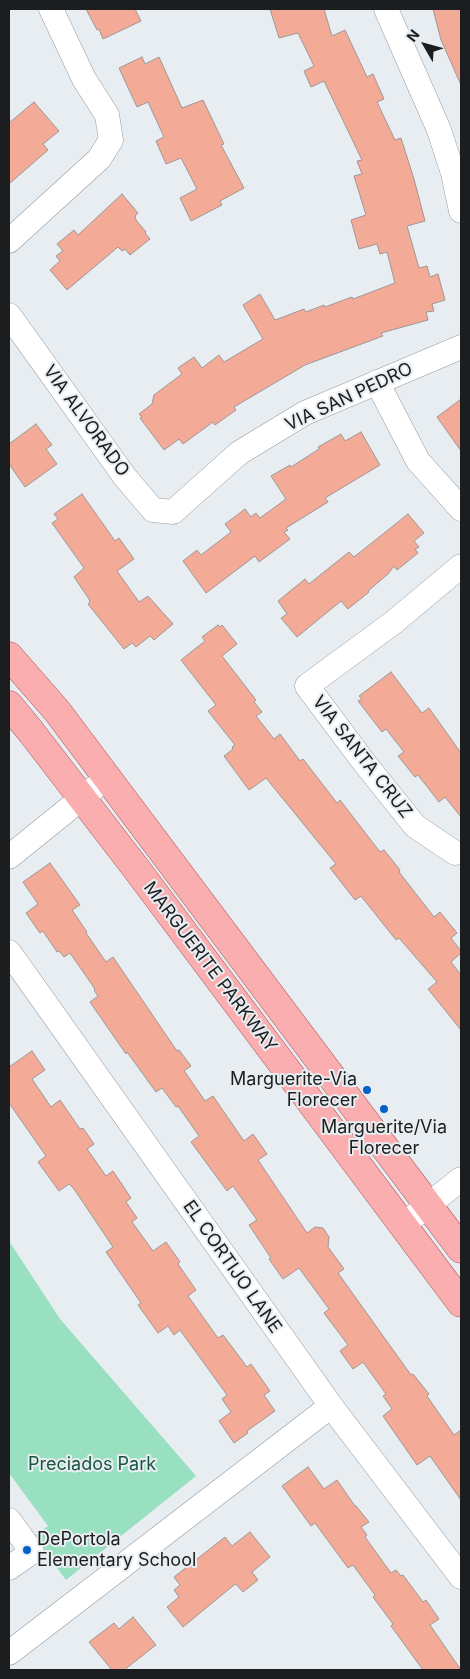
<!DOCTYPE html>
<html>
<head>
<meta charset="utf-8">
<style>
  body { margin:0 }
  #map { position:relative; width:470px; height:1679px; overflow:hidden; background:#e8edf1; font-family:Inter,sans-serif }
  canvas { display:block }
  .frame { position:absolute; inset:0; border:10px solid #1b1d1e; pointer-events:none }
  .north { position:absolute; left:400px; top:20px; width:50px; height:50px; -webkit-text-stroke:4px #e8edf1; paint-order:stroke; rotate:308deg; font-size:14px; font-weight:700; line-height:20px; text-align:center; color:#1b1d1e }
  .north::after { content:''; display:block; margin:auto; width:18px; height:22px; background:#1b1d1e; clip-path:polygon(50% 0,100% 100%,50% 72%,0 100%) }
</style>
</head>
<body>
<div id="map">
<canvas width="470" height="1679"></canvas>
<div class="frame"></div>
<div class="north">N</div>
</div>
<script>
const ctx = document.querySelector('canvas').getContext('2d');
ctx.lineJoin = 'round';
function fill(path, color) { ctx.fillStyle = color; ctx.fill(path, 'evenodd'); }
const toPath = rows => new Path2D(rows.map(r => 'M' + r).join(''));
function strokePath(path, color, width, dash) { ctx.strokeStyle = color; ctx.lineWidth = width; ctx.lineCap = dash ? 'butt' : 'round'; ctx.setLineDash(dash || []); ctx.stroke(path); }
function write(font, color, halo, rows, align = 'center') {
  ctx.font = font + ' Inter,sans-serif'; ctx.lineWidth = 4; ctx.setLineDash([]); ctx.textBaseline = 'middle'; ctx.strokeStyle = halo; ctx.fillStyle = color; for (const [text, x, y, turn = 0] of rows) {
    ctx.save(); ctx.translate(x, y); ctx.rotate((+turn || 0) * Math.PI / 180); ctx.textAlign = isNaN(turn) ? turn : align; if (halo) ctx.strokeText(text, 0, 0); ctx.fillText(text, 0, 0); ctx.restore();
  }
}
fill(toPath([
  [9,1241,60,1319,196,1476,66,1580,34,1536,48,1526,9,1473]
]), '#98e0bf');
const building = toPath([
  [86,9,135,9,141,21,103,39,99,29,97,30,86,9],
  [270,9,324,9,332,36,345,30,367,77,373,74,384,99,377,102,395,140,401,138,414,179,425,221,407,226,419,268,427,266,430,277,438,274,445,300,432,304,434,311,426,312,428,320,381,333,383,336,305,365,234,407,236,410,215,425,213,422,183,444,179,439,164,450,140,418,142,417,139,414,152,404,154,395,182,374,178,368,194,357,202,368,219,355,224,362,263,339,243,305,260,294,275,320,304,309,306,312,324,305,325,307,352,297,353,299,395,283,387,252,380,254,377,244,359,249,351,220,366,215,354,176,362,174,357,161,362,160,324,81,311,87,304,71,314,66,298,33,279,38,270,9],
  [433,9,461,9,461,85,441,40,433,9],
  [142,57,145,64,159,57,182,108,203,100,224,144,221,145,244,188,220,201,222,205,191,221,180,198,197,189,181,158,166,164,156,141,164,137,148,102,137,107,119,68,142,57],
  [34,102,59,131,43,144,48,150,9,184,9,123,34,102],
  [122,194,138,213,135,216,136,220,146,232,145,233,150,239,130,255,125,249,122,251,118,247,67,290,50,270,60,261,56,256,63,251,57,244,74,230,78,235,122,194],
  [461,399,461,451,437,417,461,399],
  [36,424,52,445,46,449,57,464,25,487,9,464,9,444,36,424],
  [361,432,380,465,325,498,328,502,286,528,288,530,284,532,290,539,259,562,255,556,206,593,183,561,197,550,201,555,231,532,225,524,245,509,251,517,256,513,260,518,286,499,271,476,290,465,291,467,319,449,318,447,341,434,345,441,361,432],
  [82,494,115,541,119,538,134,559,117,571,139,602,148,596,173,624,154,640,150,636,136,647,132,643,124,649,88,604,90,602,89,599,74,577,84,568,52,523,58,519,54,514,82,494],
  [408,514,424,533,414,541,419,547,415,549,418,553,397,570,394,566,388,574,368,591,369,592,348,609,341,601,297,637,281,618,287,614,278,601,305,579,309,584,349,552,354,557,408,514],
  [218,625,220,627,222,625,237,644,222,656,256,700,254,702,262,712,256,716,274,739,280,734,300,761,303,759,337,803,340,800,380,852,384,850,400,870,399,872,434,917,440,912,457,933,451,938,461,951,461,953,451,962,461,975,461,1030,428,989,437,982,399,938,396,940,361,896,355,900,330,868,336,864,266,778,249,790,224,756,233,749,232,747,235,745,208,711,216,705,181,660,205,641,202,637,218,625],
  [391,672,422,713,429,708,461,753,461,817,445,797,439,802,418,775,415,777,398,756,404,752,386,729,382,732,358,701,362,699,359,696,391,672],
  [50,863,80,905,72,910,87,932,86,933,106,962,113,957,177,1051,179,1050,191,1066,184,1071,185,1072,205,1101,213,1096,244,1141,253,1134,267,1154,258,1160,307,1233,315,1227,323,1228,329,1237,328,1247,344,1269,338,1273,411,1375,413,1374,429,1394,427,1396,454,1435,461,1430,461,1500,430,1456,417,1465,383,1416,392,1409,383,1396,386,1394,363,1362,353,1369,340,1351,348,1345,324,1313,329,1309,299,1268,283,1279,269,1259,271,1258,249,1225,257,1220,233,1186,227,1191,191,1142,199,1136,178,1106,176,1107,162,1088,156,1092,127,1052,126,1054,90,1002,98,996,94,990,95,989,70,953,64,957,59,951,57,952,43,931,40,933,26,913,38,904,23,882,50,863],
  [32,1051,45,1070,32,1079,51,1107,60,1100,80,1129,83,1128,94,1144,87,1149,106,1176,113,1171,131,1198,126,1202,137,1218,132,1222,153,1251,166,1242,180,1262,178,1264,196,1290,188,1296,218,1338,223,1335,247,1367,251,1364,270,1391,264,1395,275,1411,247,1431,248,1433,234,1443,219,1421,231,1412,222,1399,227,1395,180,1330,174,1335,168,1326,158,1333,138,1305,141,1303,106,1252,113,1247,74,1189,69,1184,59,1191,38,1162,46,1156,9,1103,9,1067,32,1051],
  [308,1467,324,1489,337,1480,355,1506,356,1506,369,1522,361,1527,367,1535,365,1537,391,1573,396,1570,401,1576,403,1575,423,1602,426,1600,439,1619,430,1625,461,1670,423,1670,391,1626,393,1624,373,1597,375,1595,353,1565,348,1568,315,1523,311,1526,282,1486,308,1467],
  [250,1532,270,1557,252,1572,258,1580,243,1592,236,1584,234,1585,183,1627,167,1607,179,1597,174,1590,180,1585,174,1577,225,1537,232,1546,250,1532],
  [133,1617,156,1645,124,1670,112,1670,89,1642,114,1623,119,1629,133,1617]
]);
fill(building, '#f3aa96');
strokePath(building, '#9d9795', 1);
const minor = toPath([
  [386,9,439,130,453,173,461,211],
  [9,241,99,159,111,140,107,115,84,79,51,9],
  [9,315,125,477,153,510,173,512,239,453,305,413,461,347],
  [377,382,418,461,461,509],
  [455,853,415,826,363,761,307,686,394,622,461,566],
  [9,857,108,777],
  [9,952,331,1406,461,1577],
  [403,1225,461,1179],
  [9,1520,32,1552,9,1568],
  [9,1653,331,1406]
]);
const major = toPath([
  [9,656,57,711,461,1249],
  [9,705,32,733,138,871,461,1303]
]);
strokePath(minor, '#969a9e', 25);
strokePath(major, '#a9585a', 29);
strokePath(minor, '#fff', 24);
strokePath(major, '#faaeaf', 28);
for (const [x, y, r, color] of [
  [367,1090,5,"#0561ca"],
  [384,1109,5,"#0561ca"],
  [27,1550,5,"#0561ca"]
]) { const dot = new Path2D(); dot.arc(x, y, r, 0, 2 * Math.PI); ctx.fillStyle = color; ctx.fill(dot); strokePath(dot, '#e8edf1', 2); }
write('18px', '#1b1d1e', '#e8edf1', [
  ["VIA SAN PEDRO",349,397,-25],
  ["VIA ALVORADO",86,421,54],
  ["VIA SANTA CRUZ",362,757,52],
  ["MARGUERITE PARKWAY",210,967,53],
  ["EL CORTIJO LANE",232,1267,55]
]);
write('18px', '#1b1d1e', '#e8edf1', [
  ["Marguerite-Via",357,1080],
  ["Florecer",357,1101],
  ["Marguerite/Via",384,1128,"center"],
  ["Florecer",384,1149,"center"],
  ["DePortola",37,1540,"left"],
  ["Elementary School",37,1561,"left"]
], 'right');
write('18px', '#19553e', '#e8edf1', [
  ["Preciados Park",92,1465]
]);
</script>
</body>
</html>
